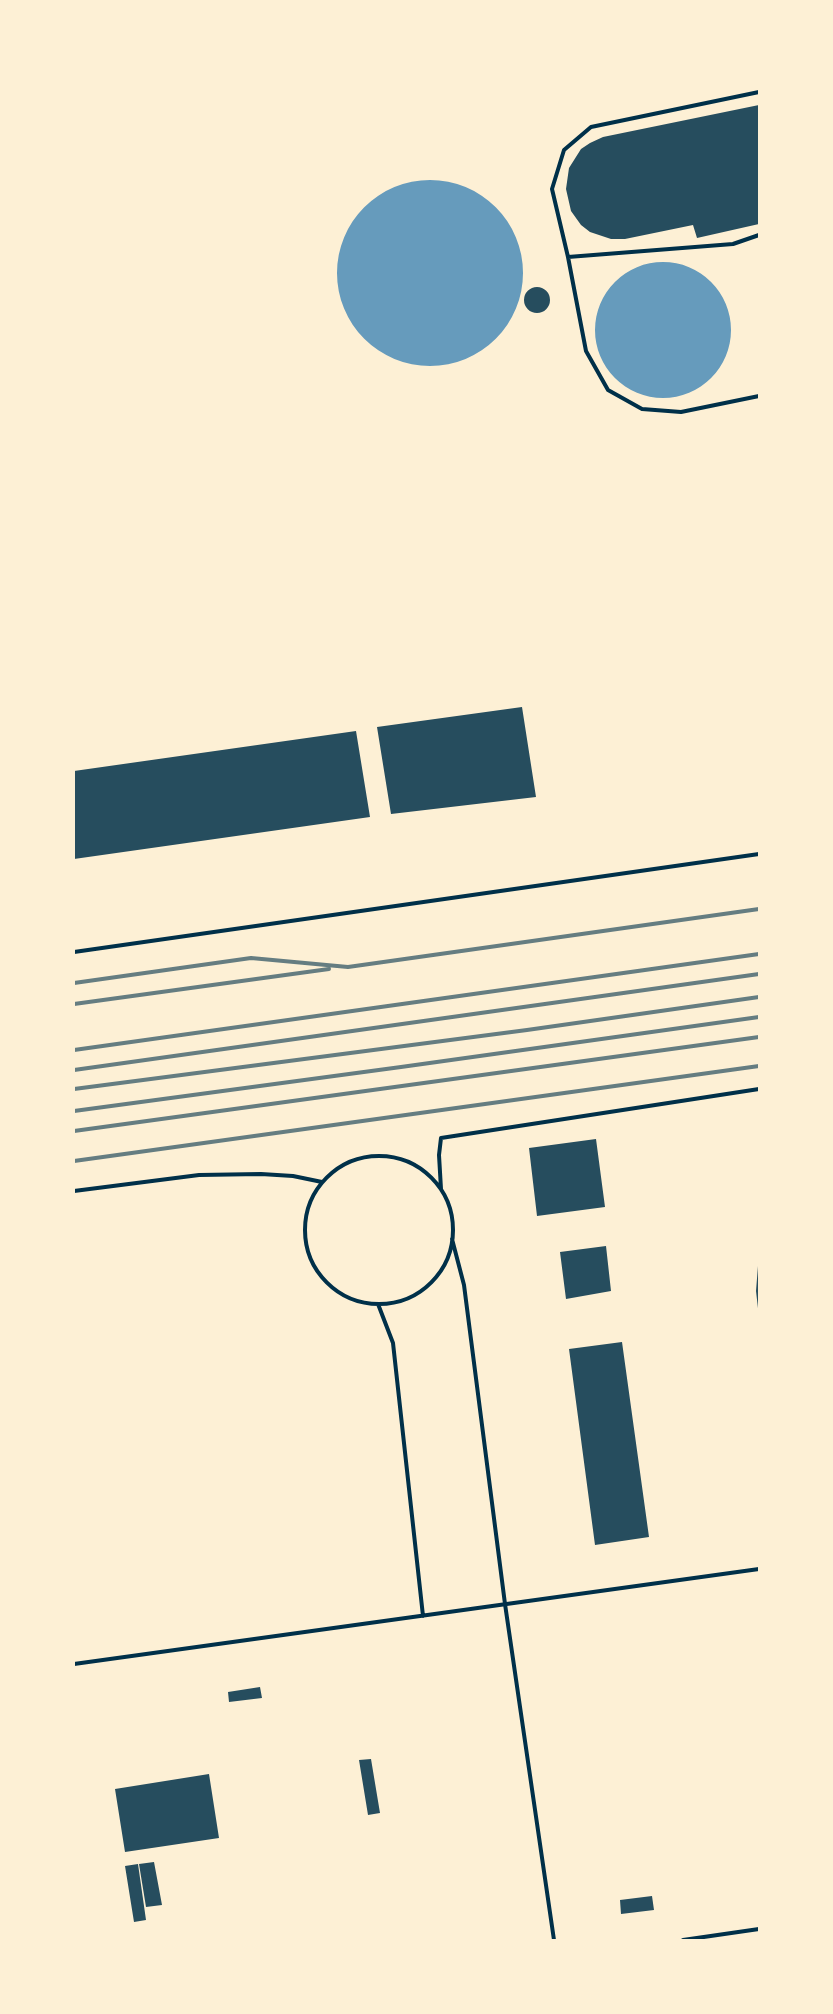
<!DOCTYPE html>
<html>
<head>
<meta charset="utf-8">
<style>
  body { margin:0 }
  #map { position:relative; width:833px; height:2014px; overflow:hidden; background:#fdf0d5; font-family:Helvetica,sans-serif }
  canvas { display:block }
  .frame { position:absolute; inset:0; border:75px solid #fdf0d5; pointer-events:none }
</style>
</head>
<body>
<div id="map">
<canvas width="833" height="2014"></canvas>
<div class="frame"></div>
</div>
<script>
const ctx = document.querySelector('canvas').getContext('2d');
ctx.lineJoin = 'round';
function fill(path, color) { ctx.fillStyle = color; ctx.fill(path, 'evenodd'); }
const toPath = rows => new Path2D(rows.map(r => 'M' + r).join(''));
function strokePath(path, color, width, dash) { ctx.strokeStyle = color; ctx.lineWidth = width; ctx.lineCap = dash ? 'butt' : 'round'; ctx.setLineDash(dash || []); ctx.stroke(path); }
fill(toPath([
  '337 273a93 93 0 1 1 186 0a93 93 0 1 1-186 0Z',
  '595 330a68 68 0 1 1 136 0a68 68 0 1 1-136 0Z'
]), '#669bbc');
fill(toPath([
  [759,105,759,224,697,238,693,225,625,239,611,239,590,232,581,225,571,211,566,189,569,168,581,149,590,143,603,137],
  '524 300a13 13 0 1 1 26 0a13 13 0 1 1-26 0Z',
  [522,707,536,797,391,814,377,727],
  [356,731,370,817,74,859,74,771],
  [596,1139,605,1207,537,1216,529,1148],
  [606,1246,611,1291,566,1299,560,1252],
  [758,1266,759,1266,759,1317,756,1291],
  [622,1342,649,1537,595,1545,569,1349],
  [260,1687,262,1698,229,1702,228,1692],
  [371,1759,380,1813,368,1815,359,1760],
  [209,1774,219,1838,125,1852,115,1789],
  [154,1862,162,1905,146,1907,139,1864],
  [138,1864,146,1920,134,1922,125,1866],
  [652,1896,654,1910,621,1914,620,1900]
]), '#264d5e');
strokePath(toPath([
  [759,92,591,127,564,150,552,189,568,257,586,351,608,390,642,409,681,412,759,396],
  [568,257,733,244,759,235],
  [74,952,759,854],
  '305 1230a74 74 0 1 1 148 0a74 74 0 1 1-148 0Z',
  [441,1189,439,1155,441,1138,759,1089],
  [74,1191,199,1175,261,1174,293,1176,322,1182],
  [452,1239,464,1285,505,1604,554,1940],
  [378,1304,393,1343,423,1616],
  [74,1664,759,1569],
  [683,1940,759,1929]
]), '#003049', 4);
strokePath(toPath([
  [74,983,251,958,348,967,759,909],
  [74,1004,329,969],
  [74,1050,759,954],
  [74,1070,759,974],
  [74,1089,527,1030,759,997],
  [74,1111,401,1067,759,1017],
  [74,1131,759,1037],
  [74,1161,759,1066]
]), '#657d81', 4);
</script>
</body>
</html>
